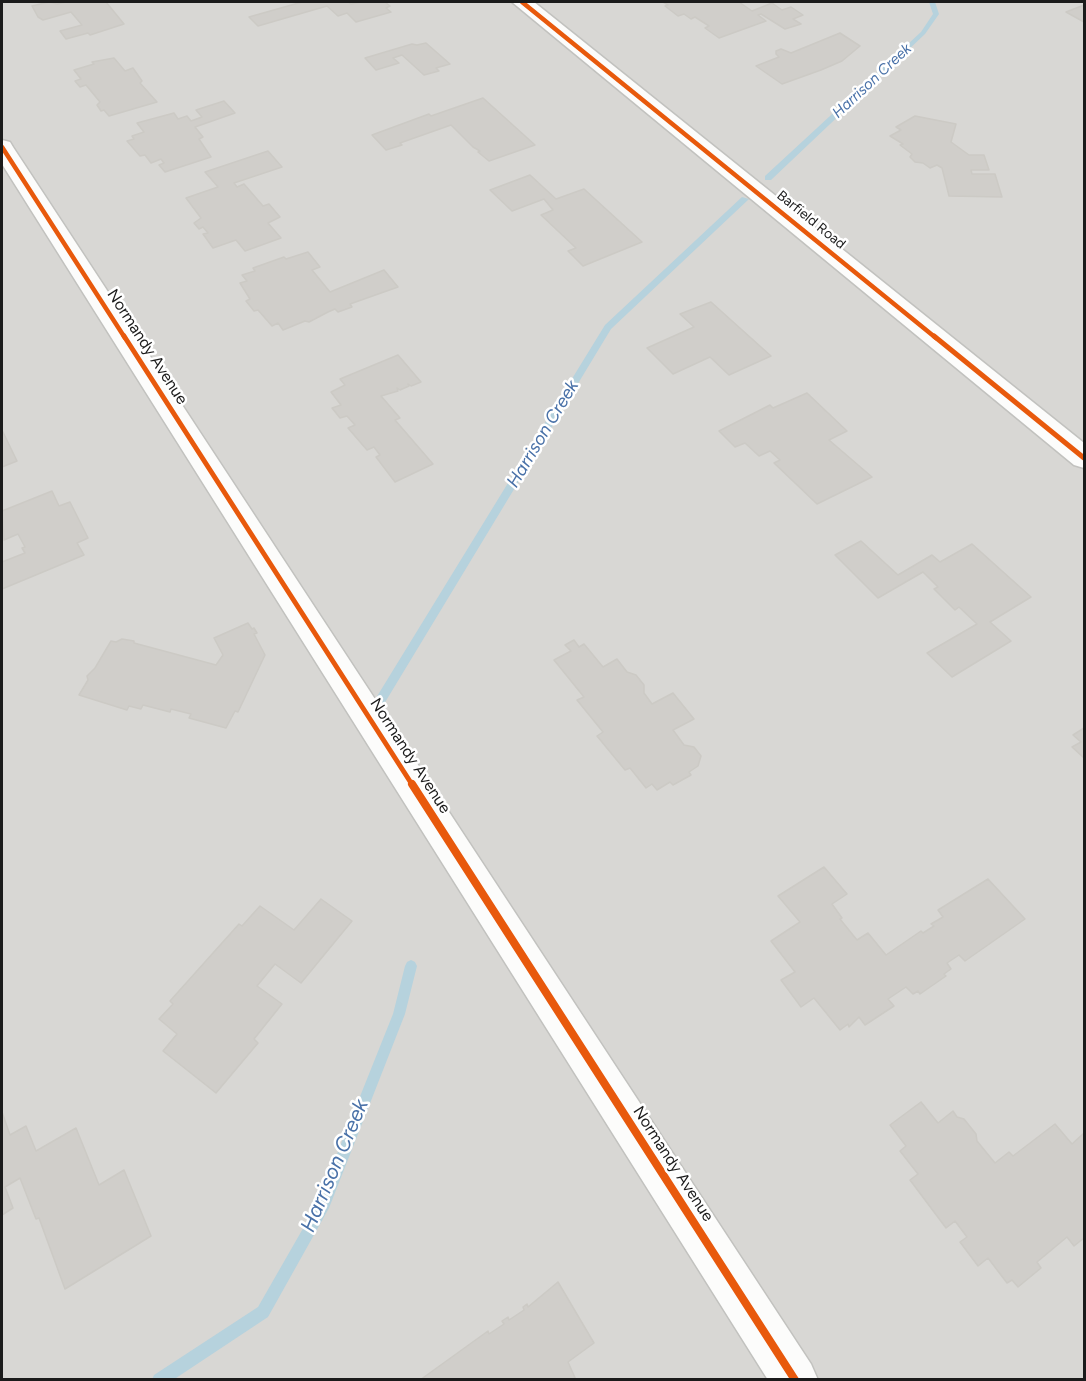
<!DOCTYPE html>
<html>
<head>
<meta charset="utf-8">
<style>
  body { margin:0 }
  #map { position:relative; width:1086px; height:1381px; overflow:hidden; background:#e9e8e3; font-family:Figtree,sans-serif }
  canvas { display:block }
  .frame { position:absolute; inset:0; border:3px solid #1b1b1b; pointer-events:none }
</style>
</head>
<body>
<div id="map">
<canvas width="1086" height="1381"></canvas>
<div class="frame"></div>
</div>
<script>
const ctx = document.querySelector('canvas').getContext('2d');
ctx.lineJoin = 'round';
function fill(path, color) { ctx.fillStyle = color; ctx.fill(path, 'evenodd'); }
const toPath = rows => new Path2D(rows.map(r => 'M' + r).join(''));
function strokePath(path, color, width, dash) { ctx.strokeStyle = color; ctx.lineWidth = width; ctx.lineCap = dash ? 'butt' : 'round'; ctx.setLineDash(dash || []); ctx.stroke(path); }
function write(font, color, halo, rows, align = 'center') {
  ctx.font = font + ' Figtree,sans-serif'; ctx.lineWidth = 5; ctx.setLineDash([]); ctx.textBaseline = 'middle'; ctx.strokeStyle = halo; ctx.fillStyle = color; for (const [text, x, y, turn = 0] of rows) {
    ctx.save(); ctx.translate(x, y); ctx.rotate((+turn || 0) * Math.PI / 180); ctx.textAlign = isNaN(turn) ? turn : align; if (halo) ctx.strokeText(text, 0, 0); ctx.fillText(text, 0, 0); ctx.restore();
  }
}
fill(toPath([
  [2,2,1084,2,1084,1379,2,1379]
]), '#d8d7d4');
fill(toPath([
  [929,2,935,2,939,14,925,34,771,180,765,180,765,176,921,32,933,14,929,2],
  [742,197,749,199,611,329,384,704,376,704,375,701,376,698,605,325,742,197],
  [411,960,415,962,417,966,405,1014,329,1208,268,1317,173,1380,152,1380,154,1375,258,1307,317,1204,393,1014,405,966,407,962,411,960]
]), '#b6d2dd');
const building = toPath([
  [49,2,57,4,66,2,106,2,124,24,90,35,88,33,66,39,60,31,82,25,71,12,43,20,38,17,32,6,49,2],
  [302,2,348,2,351,4,361,2,385,2,390,6,386,8,391,12,356,22,347,13,338,16,327,6,258,26,249,17,302,2],
  [663,2,739,2,752,11,772,3,782,10,791,7,803,15,793,19,801,24,785,29,761,14,758,15,766,21,719,38,705,28,709,26,695,17,691,19,684,14,678,16,665,6,668,5,663,2],
  [1084,5,1084,22,1066,12,1084,5],
  [840,33,860,46,842,61,821,70,782,84,756,66,779,57,776,54,776,51,781,49,791,53,840,33],
  [426,43,450,64,436,68,439,71,424,75,402,55,393,58,399,63,376,70,365,58,412,44,417,45,426,43],
  [114,58,125,71,133,68,142,81,140,83,157,102,109,116,104,110,101,111,97,105,100,102,86,85,80,87,75,81,81,79,74,70,94,64,92,62,114,58],
  [483,98,535,145,489,161,478,152,480,151,473,147,451,125,400,143,402,145,386,150,372,135,429,114,431,116,483,98],
  [224,101,235,113,195,127,203,137,199,139,211,157,165,172,159,165,164,163,161,159,151,163,145,155,140,156,127,141,134,139,132,136,144,132,137,123,174,113,178,119,187,116,191,121,202,117,196,110,224,101],
  [915,116,956,124,951,142,969,155,984,155,989,170,971,170,972,174,995,174,1002,197,949,196,942,168,937,165,930,168,923,163,915,162,910,157,912,154,900,145,903,144,890,136,901,130,896,127,915,116],
  [268,151,282,167,234,183,237,187,244,184,263,206,269,204,280,217,268,223,281,238,245,251,236,240,213,248,203,234,208,233,203,227,199,229,194,223,201,218,186,198,218,187,205,172,268,151],
  [530,175,556,199,584,189,642,242,583,266,568,251,576,248,541,215,553,210,544,199,512,211,490,190,530,175],
  [308,252,320,267,312,270,330,292,384,270,398,287,350,304,352,307,338,312,335,309,328,312,309,322,305,321,283,330,278,323,272,326,258,310,254,311,246,301,250,299,240,283,247,281,242,275,255,271,253,268,284,257,286,259,308,252],
  [711,302,771,356,729,375,710,357,673,374,647,348,694,327,680,314,711,302],
  [398,355,421,382,411,386,408,384,409,386,400,390,397,388,398,391,381,396,400,418,395,420,433,464,395,482,376,457,380,455,374,447,367,450,348,428,355,425,347,416,340,418,332,408,341,405,331,392,345,385,340,379,398,355],
  [807,393,847,431,829,440,872,477,817,504,774,463,780,460,770,451,759,456,745,443,735,447,719,431,770,405,773,408,807,393],
  [2,430,17,461,2,467,2,430],
  [52,491,59,506,70,502,88,538,77,543,84,555,2,589,2,562,25,553,22,548,25,547,18,534,4,540,2,511,52,491],
  [861,541,898,575,932,555,940,562,972,544,1031,597,990,622,1011,641,952,677,927,653,977,624,959,607,955,610,934,589,938,587,923,572,878,598,835,555,861,541],
  [248,623,252,629,254,628,257,633,254,634,265,655,238,712,235,711,226,728,189,718,191,714,171,709,170,712,143,705,141,709,129,706,127,710,79,695,88,680,87,676,95,668,111,641,116,642,122,639,134,641,134,643,216,665,223,655,214,638,248,623],
  [574,640,579,647,584,644,603,667,617,659,627,672,636,675,644,685,644,693,652,704,673,693,694,719,673,730,684,745,694,747,701,756,698,766,689,772,691,775,673,785,670,782,657,790,652,784,646,788,630,768,625,770,597,736,603,732,577,700,584,697,554,660,571,651,565,645,574,640],
  [1084,728,1084,758,1072,747,1081,742,1073,735,1084,728],
  [824,867,847,894,832,904,842,918,840,919,857,940,868,933,886,955,921,931,923,933,934,926,931,924,943,917,938,910,988,879,1025,919,965,961,959,955,947,963,951,969,944,974,946,976,920,994,918,991,913,994,906,987,888,999,894,1006,865,1025,859,1017,849,1027,848,1024,840,1030,814,998,801,1007,781,980,795,972,771,941,800,922,778,896,824,867],
  [321,899,352,921,301,983,275,964,257,986,282,1004,254,1039,258,1043,216,1093,163,1051,177,1034,159,1019,173,1004,170,1001,239,924,242,926,260,906,294,930,321,899],
  [921,1102,938,1123,953,1111,957,1117,964,1119,976,1134,977,1141,995,1163,1009,1152,1013,1156,1055,1124,1072,1144,1084,1133,1084,1238,1074,1246,1067,1237,1037,1262,1041,1268,1018,1287,1012,1280,1007,1283,988,1258,978,1266,960,1242,967,1237,955,1221,946,1228,910,1180,918,1174,900,1151,906,1146,890,1125,921,1102],
  [2,1112,10,1135,26,1126,36,1151,76,1128,99,1185,124,1170,151,1236,65,1289,39,1218,36,1219,20,1178,5,1187,13,1208,2,1215,2,1112],
  [558,1282,594,1343,568,1362,576,1380,420,1380,488,1331,489,1334,504,1324,502,1321,508,1317,509,1320,524,1310,523,1307,527,1304,528,1307,558,1282]
]);
fill(building, '#d0ceca');
strokePath(building, '#cccac5', 1.5);
const minor = toPath([
  [512,2,534,2,1084,443,1084,468,1074,465,512,2],
  [2,140,10,142,13,147,811,1364,818,1380,768,1380,2,164,2,140]
]);
strokePath(minor, '#c2c2bf', 3);
fill(minor, '#fcfcfb');
strokePath(toPath([
  [522,2,936,338],
  [2,147,125,338]
]), '#e8590c', 4.5);
strokePath(toPath([
  [124,336,413,786],
  [934,336,1084,458]
]), '#e8590c', 5);
strokePath(toPath([
  [412,784,795,1380]
]), '#e8590c', 8);
write('14px', '#1b1b1b', '#fff', [
  ["Barfield Road",811,220,39]
]);
write('italic 15px', '#4971a8', '#fff', [
  ["Harrison Creek",872,81,-43]
]);
write('16px', '#1b1b1b', '#fff', [
  ["Normandy Avenue",147,347,57],
  ["Normandy Avenue",410,756,57],
  ["Normandy Avenue",673,1164,57]
]);
write('italic 18px', '#4971a8', '#fff', [
  ["Harrison Creek",543,434,-59]
]);
write('italic 21px', '#4971a8', '#fff', [
  ["Harrison Creek",335,1166,-67]
]);
</script>
</body>
</html>
